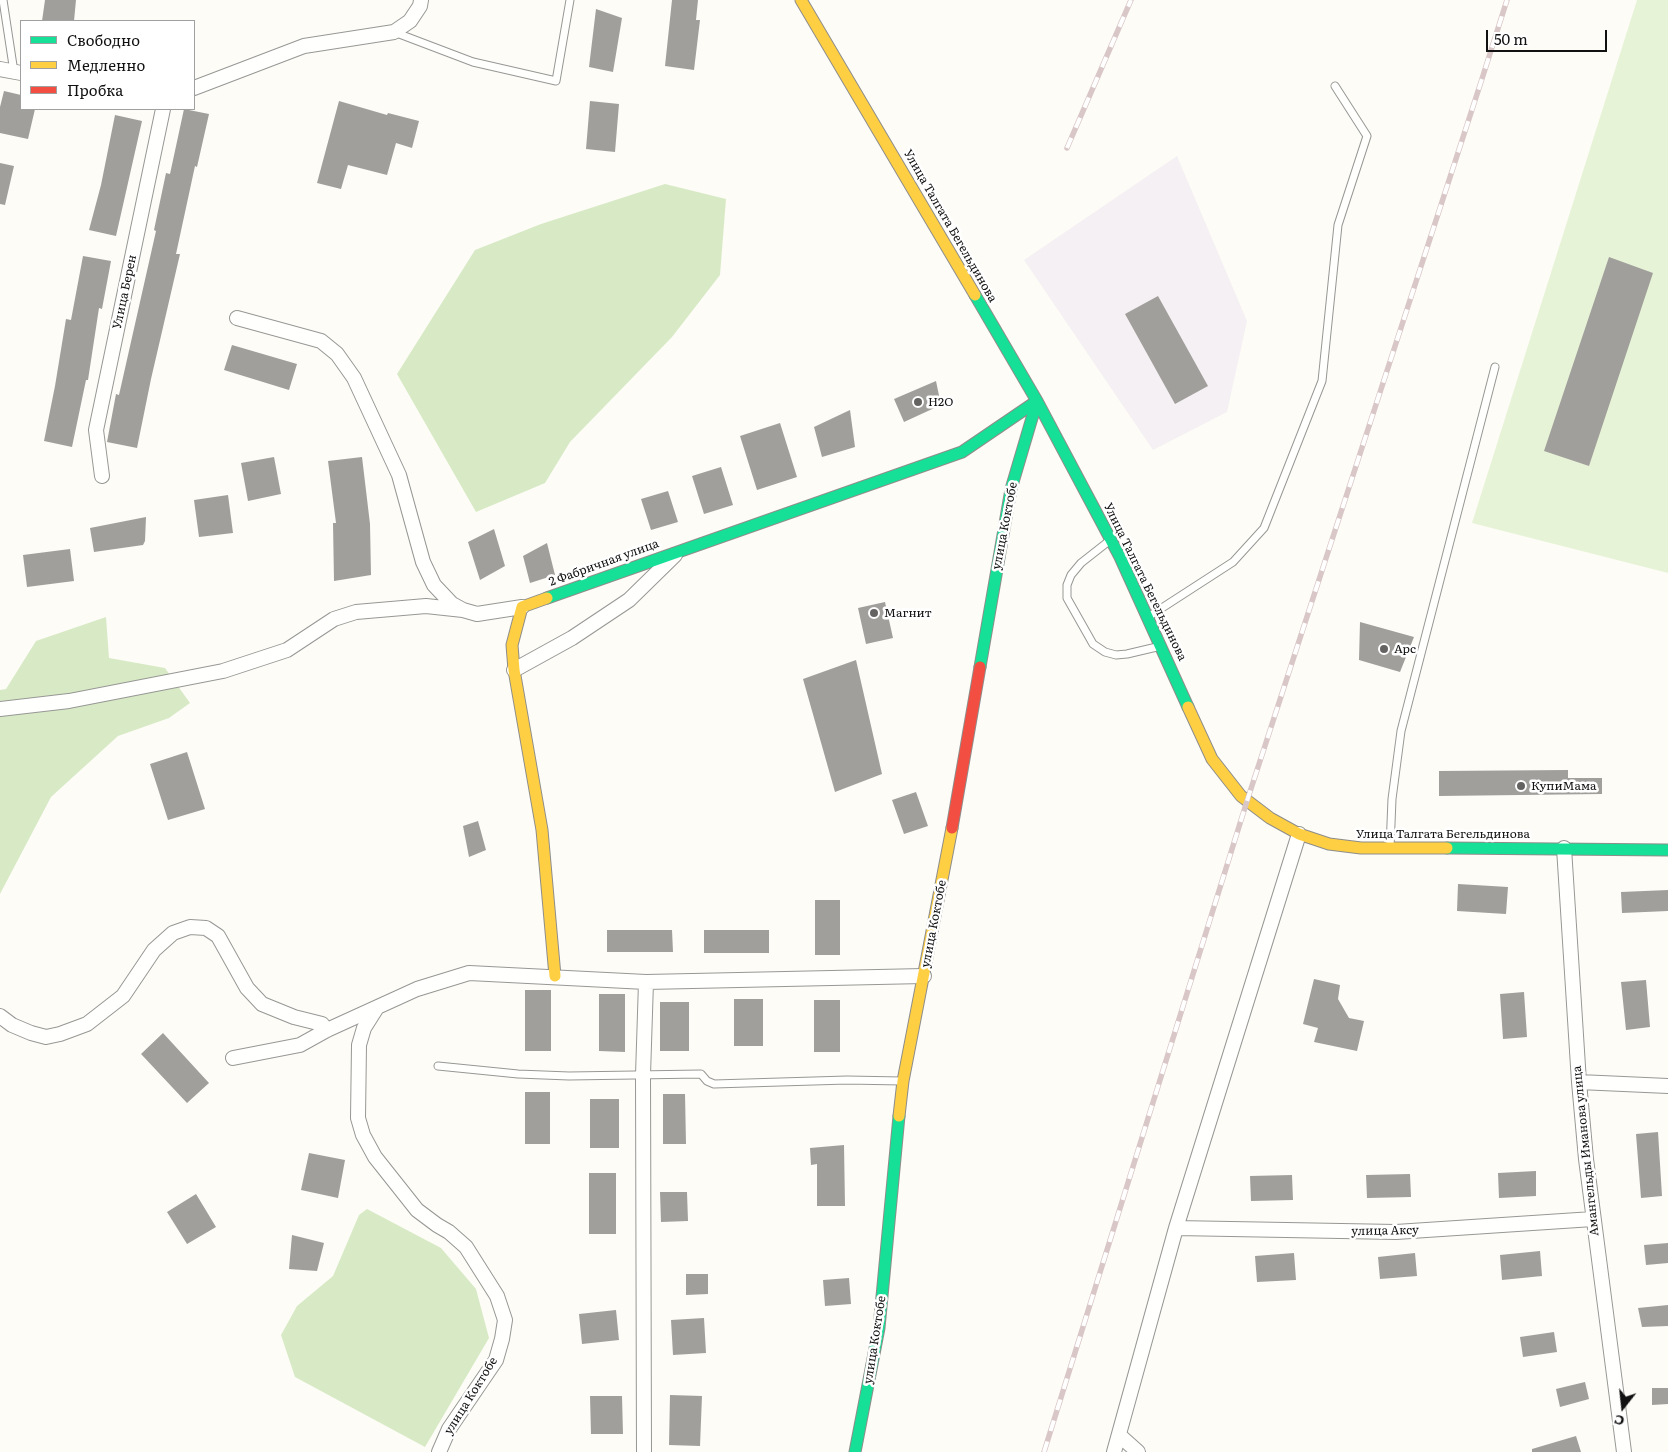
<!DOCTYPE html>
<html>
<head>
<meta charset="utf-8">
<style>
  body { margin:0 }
  #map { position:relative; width:1668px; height:1452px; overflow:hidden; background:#fdfcf7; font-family:Literata,serif }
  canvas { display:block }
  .legend { position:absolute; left:20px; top:20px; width:175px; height:90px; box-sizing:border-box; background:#fff; border:1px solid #a0a0a0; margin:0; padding:6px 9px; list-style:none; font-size:15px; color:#111 }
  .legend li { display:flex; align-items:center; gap:10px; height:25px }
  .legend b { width:25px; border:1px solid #a0a0a0 }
  .north { position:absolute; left:1598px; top:1382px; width:50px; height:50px; -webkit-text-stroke:4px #fff; paint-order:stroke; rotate:196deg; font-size:14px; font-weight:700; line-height:20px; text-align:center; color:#111 }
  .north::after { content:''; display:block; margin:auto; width:18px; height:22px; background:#111; clip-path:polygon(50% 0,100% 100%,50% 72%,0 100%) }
  .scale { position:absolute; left:1486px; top:30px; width:121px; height:22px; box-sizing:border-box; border:2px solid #111; border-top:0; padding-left:6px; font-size:15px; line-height:18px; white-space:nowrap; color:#111; -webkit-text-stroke:4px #fff; paint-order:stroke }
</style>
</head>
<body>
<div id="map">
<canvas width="1668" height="1452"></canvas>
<ul class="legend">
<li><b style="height:6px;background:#16e098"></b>Свободно</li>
<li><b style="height:6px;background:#ffcf43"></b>Медленно</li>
<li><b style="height:6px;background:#f24e42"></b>Пробка</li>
</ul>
<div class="north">С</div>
<div class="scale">50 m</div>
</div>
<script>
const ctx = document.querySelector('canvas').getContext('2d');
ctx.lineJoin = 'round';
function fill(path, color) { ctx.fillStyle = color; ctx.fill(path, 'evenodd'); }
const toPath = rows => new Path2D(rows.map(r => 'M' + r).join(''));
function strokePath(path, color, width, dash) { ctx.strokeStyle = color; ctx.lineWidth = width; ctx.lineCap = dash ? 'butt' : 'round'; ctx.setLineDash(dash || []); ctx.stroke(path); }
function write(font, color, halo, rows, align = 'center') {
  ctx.font = font + ' Literata,serif'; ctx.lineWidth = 5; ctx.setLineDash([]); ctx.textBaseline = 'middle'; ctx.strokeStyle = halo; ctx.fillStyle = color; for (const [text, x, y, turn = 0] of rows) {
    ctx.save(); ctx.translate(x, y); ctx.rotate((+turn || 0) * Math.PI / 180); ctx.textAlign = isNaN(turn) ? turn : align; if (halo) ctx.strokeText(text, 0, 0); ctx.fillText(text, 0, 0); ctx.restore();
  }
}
fill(toPath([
  [1177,156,1247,321,1227,412,1153,450,1024,260]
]), '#f5f0f3');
fill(toPath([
  [1637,0,1668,0,1668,573,1472,523]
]), '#e7f3d7');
fill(toPath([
  [665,184,726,199,720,275,672,337,570,442,545,483,476,512,397,374,475,250,541,224],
  [106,617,109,658,165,668,190,703,169,718,118,736,51,797,0,894,0,690,6,689,36,641],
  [367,1209,441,1248,476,1289,489,1338,425,1447,295,1377,281,1335,297,1306,333,1276,359,1215]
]), '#d8eac5');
fill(toPath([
  [45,0,76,0,74,21,42,21],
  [672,0,698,0,696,20,700,20,694,70,665,66],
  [596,9,622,18,613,72,589,67],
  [4,91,21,95,21,109,35,109,28,139,0,133,0,107],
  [339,101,387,115,388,113,419,121,412,148,396,143,387,175,348,165,341,189,317,183],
  [590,101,619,104,615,152,586,149],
  [184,109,209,114,197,167,195,166,176,254,180,254,151,379,137,448,107,442,116,394,119,395,156,231,154,230,166,173,170,174],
  [115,115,142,121,116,236,89,230,101,185],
  [0,163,14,166,5,205,0,204],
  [83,256,111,261,102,309,99,308,88,380,86,380,72,447,44,441,55,386,66,319,71,320],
  [1609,257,1653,273,1589,466,1544,451],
  [1158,296,1208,386,1175,404,1125,314],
  [232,345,297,364,289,390,224,370],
  [936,381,941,405,904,422,894,399],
  [850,410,855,447,822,457,814,427],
  [780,423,797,477,757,490,740,436],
  [274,457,281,494,248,501,241,463],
  [362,457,370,524,371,575,334,581,333,523,336,523,328,461],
  [721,467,733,505,704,514,692,476],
  [668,491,678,522,651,530,641,499],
  [228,495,233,533,199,537,194,500],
  [146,517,145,541,143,545,94,552,90,528],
  [494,529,505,566,480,580,468,542],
  [547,543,555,575,530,583,523,556],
  [70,549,74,581,27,587,23,555],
  [885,602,893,638,866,644,858,608],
  [1360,622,1414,637,1400,672,1359,660],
  [856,660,882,774,835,792,803,679],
  [187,752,205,809,168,820,150,764],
  [1568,770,1568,778,1602,778,1602,794,1439,796,1439,771],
  [916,792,928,826,904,834,892,800],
  [478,821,486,850,469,857,463,826],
  [1458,884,1508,887,1506,914,1457,911],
  [1668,890,1668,911,1622,913,1621,892],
  [815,900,840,900,840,955,815,955],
  [607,930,672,930,673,952,607,952],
  [704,930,769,930,769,953,704,953],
  [1314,979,1340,985,1338,999,1349,1018,1364,1021,1357,1051,1314,1042,1318,1028,1303,1024],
  [1646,980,1650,1027,1626,1030,1621,982],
  [525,990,551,990,551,1051,525,1051],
  [1524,992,1527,1037,1503,1039,1500,994],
  [599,994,625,994,625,1052,599,1051],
  [734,999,763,999,763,1046,734,1046],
  [814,1000,840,1000,840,1052,814,1052],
  [660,1002,689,1002,689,1051,660,1051],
  [163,1033,209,1083,187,1103,141,1054],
  [525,1092,550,1092,550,1144,525,1144],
  [663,1094,685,1094,686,1144,663,1144],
  [590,1099,619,1099,619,1148,590,1148],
  [1658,1132,1662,1196,1641,1198,1636,1134],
  [844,1145,845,1206,817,1206,817,1164,811,1165,810,1148],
  [309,1153,345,1160,338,1198,301,1190],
  [1536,1171,1536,1196,1499,1198,1498,1173],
  [589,1173,616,1173,616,1234,589,1234],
  [1410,1174,1411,1197,1367,1198,1366,1175],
  [1292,1175,1293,1200,1251,1201,1250,1176],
  [660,1192,687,1192,688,1221,661,1222],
  [196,1194,216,1227,187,1244,167,1212],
  [292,1235,324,1243,317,1271,289,1269],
  [1668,1243,1668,1263,1646,1265,1644,1245],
  [1540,1251,1542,1276,1502,1280,1500,1255],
  [1294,1253,1296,1280,1257,1282,1255,1256],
  [1415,1253,1417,1276,1380,1279,1378,1257],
  [686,1274,708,1274,708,1294,686,1295],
  [849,1278,851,1304,825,1306,823,1280],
  [1668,1305,1668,1326,1642,1327,1638,1308],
  [616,1310,619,1340,582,1344,579,1314],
  [704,1318,706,1353,673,1355,671,1320],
  [1554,1332,1557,1352,1523,1357,1520,1337],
  [1585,1382,1589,1399,1560,1407,1556,1389],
  [1652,1388,1668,1388,1668,1404,1652,1405],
  [670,1395,702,1396,700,1446,669,1445],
  [590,1396,622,1396,623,1434,591,1434],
  [1576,1436,1581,1452,1532,1452,1532,1449]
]), '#a19f9c');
const lane = toPath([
  [3,0,14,72],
  [394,32,473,62,556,81,570,0],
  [1109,541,1081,563,1071,575,1067,585,1067,598,1093,644,1105,652,1116,655,1127,654,1161,646],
  [1148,617,1233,562,1264,528,1322,381,1338,225,1367,136,1335,86],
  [1390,848,1392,799,1401,731,1495,367],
  [438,1066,518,1074,569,1076,701,1074,707,1081,714,1084,847,1080,902,1081]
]);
const street = toPath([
  [0,69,21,73],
  [194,88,304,46,394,32,410,21,420,6,421,0],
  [237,318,321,341,337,354,354,378,399,475,423,562,434,585,452,604,463,610,477,614,522,607],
  [102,476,96,430,163,109],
  [514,670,572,638,629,600,675,555],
  [0,709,69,701,223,671,287,650,334,619,356,612,426,606,463,610],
  [1564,848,1579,1082,1586,1159,1624,1452],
  [376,1009,364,1028,359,1045,358,1118,363,1135,375,1157,417,1210,437,1225,449,1232,466,1247,497,1296,505,1320,502,1339,496,1360,449,1429,439,1452],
  [0,1016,12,1025,31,1033,46,1037,60,1034,87,1024,123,996,154,950,173,933,190,927,206,928,218,936,247,988,262,1004,294,1017,322,1024,327,1030],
  [233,1058,300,1045,327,1030,417,989,469,973,646,982,924,976],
  [1579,1082,1668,1086],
  [1176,1228,1396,1232,1593,1219],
  [1119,1435,1138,1452],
  [644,1452,643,1075,646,982],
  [1114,1452,1176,1228,1299,834]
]);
const fast = toPath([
  [975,295,1037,401,1120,557,1188,707],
  [547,598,962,452,1037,401],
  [980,667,1011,489,1037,401],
  [1447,848,1668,850],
  [855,1452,879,1328,899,1116]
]);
const slow = toPath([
  [801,0,975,295],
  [547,598,522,607,512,645,514,670,542,830,555,976],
  [1188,707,1212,759,1241,796,1270,818,1299,834,1329,844,1361,848,1447,848],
  [899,1116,903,1081,952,828]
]);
const jam = toPath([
  [952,828,980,667]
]);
strokePath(lane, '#979795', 9);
strokePath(street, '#979795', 16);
strokePath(fast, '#8e8d8b', 13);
strokePath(slow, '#8e8d8b', 13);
strokePath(jam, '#8e8d8b', 13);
strokePath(lane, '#fffffe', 7);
strokePath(street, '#fffffe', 14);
strokePath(fast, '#16e098', 11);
strokePath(slow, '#ffcf43', 11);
strokePath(jam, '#f24e42', 11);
const rail = toPath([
  [1067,148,1131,0],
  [1044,1452,1247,801,1481,82,1507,0]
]);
strokePath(rail, '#d9c6c7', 5.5);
strokePath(rail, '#fff', 4, [11]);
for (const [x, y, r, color] of [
  [918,402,5,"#646362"],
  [874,613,5,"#646362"],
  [1384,649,5,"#646362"],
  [1521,786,5,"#646362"]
]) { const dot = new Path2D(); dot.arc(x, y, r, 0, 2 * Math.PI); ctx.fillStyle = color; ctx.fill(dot); strokePath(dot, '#fff', 2); }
write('12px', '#111', '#fff', [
  ["Улица Талгата Бегельдинова",950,226,60],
  ["Улица Берен",125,292,-78],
  ["улица Коктобе",1005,526,-79],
  ["2 Фабричная улица",604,563,-20],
  ["Улица Талгата Бегельдинова",1145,582,64],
  ["Улица Талгата Бегельдинова",1443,834],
  ["улица Коктобе",934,924,-79],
  ["Амангельды Иманова улица",1586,1151,-96],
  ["улица Аксу",1385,1231,-1],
  ["улица Коктобе",875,1340,-81],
  ["улица Коктобе",471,1396,-58]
]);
write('12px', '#111', '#fff', [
  ["H2O",928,402],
  ["Магнит",884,613],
  ["Арс",1394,649],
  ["КупиМама",1531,786]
], 'left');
</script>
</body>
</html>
